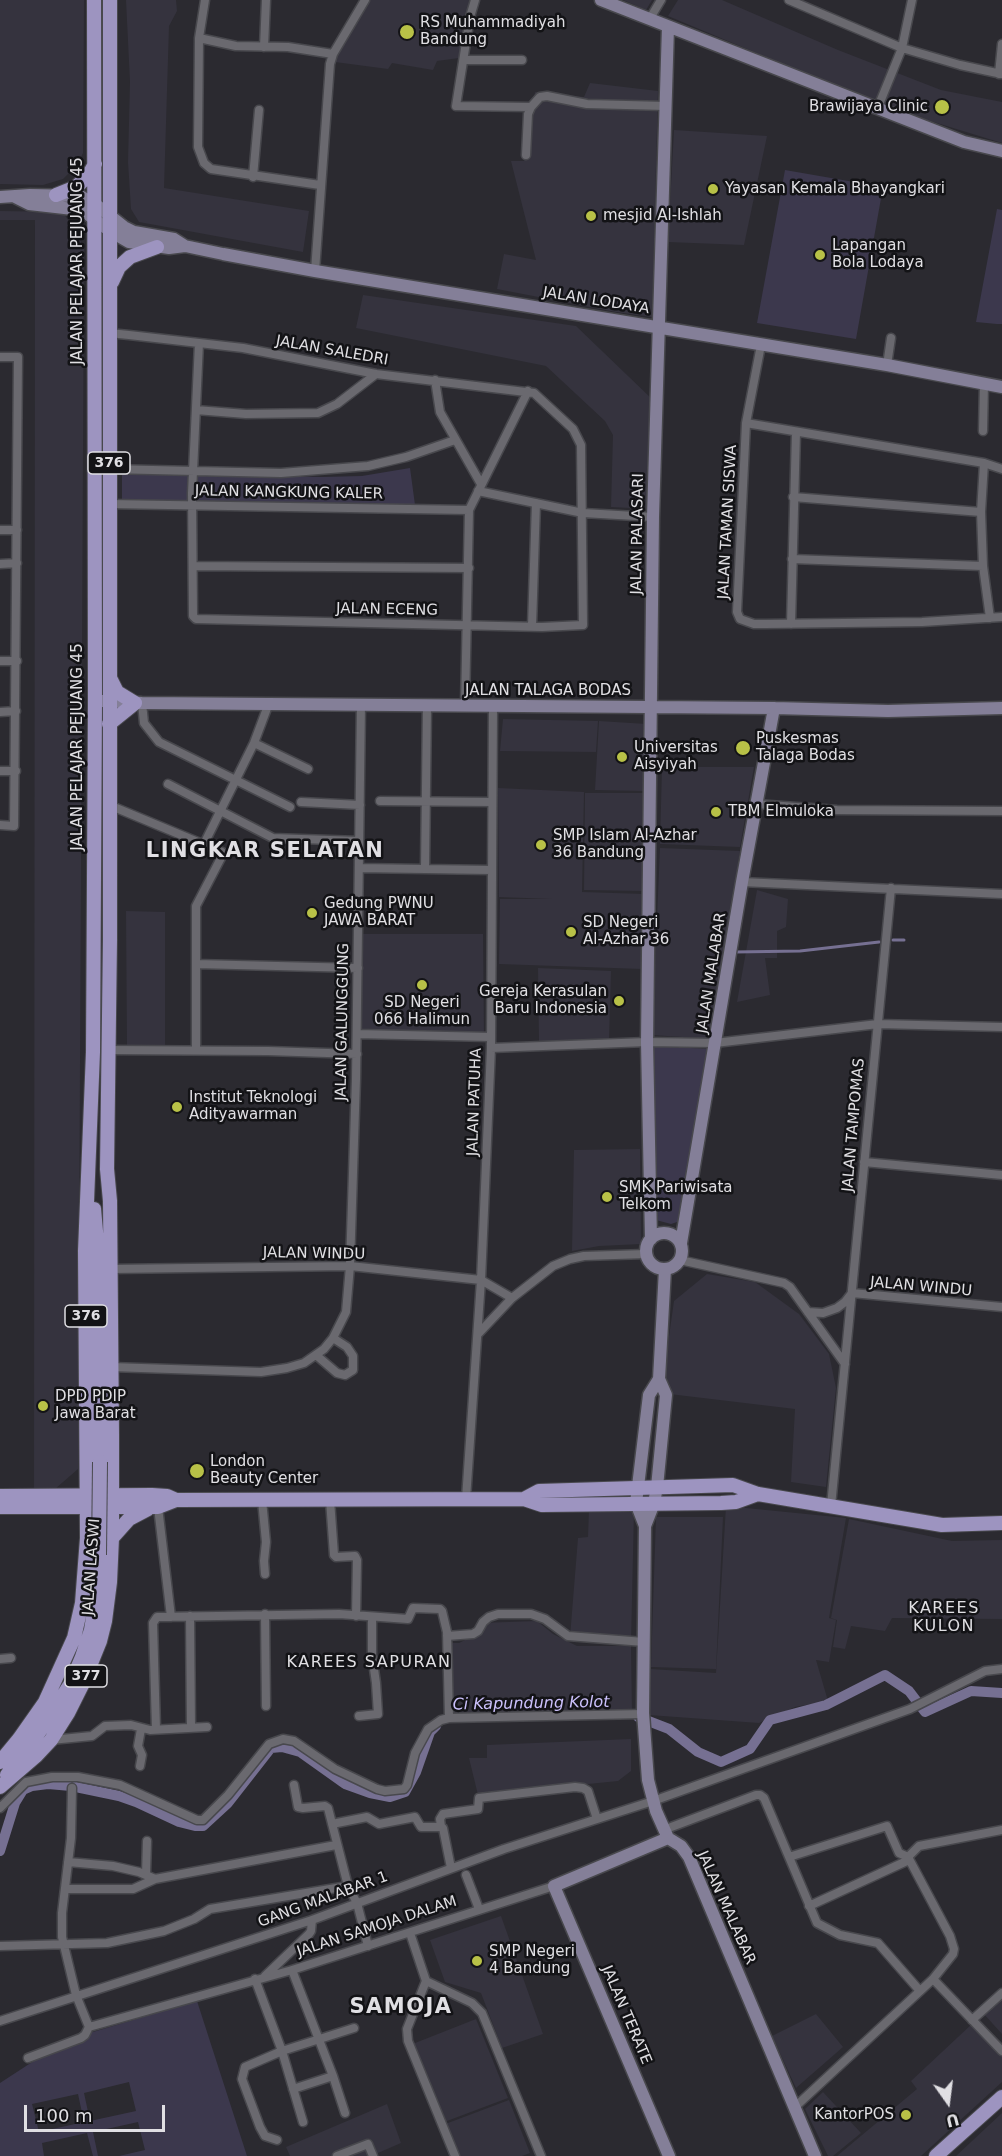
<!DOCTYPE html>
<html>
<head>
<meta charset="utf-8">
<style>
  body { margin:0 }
  #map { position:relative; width:1002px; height:2156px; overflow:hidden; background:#2b2a30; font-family:"DejaVu Sans",sans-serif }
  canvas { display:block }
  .north { position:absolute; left:918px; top:2072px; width:60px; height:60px; -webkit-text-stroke:4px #131316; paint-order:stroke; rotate:166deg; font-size:16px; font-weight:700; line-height:24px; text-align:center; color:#e0dfe3 }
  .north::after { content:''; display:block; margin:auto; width:21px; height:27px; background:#e0dfe3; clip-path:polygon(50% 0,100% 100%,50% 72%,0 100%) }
  .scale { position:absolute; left:24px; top:2105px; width:141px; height:27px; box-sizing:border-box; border:3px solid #e0dfe3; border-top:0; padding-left:8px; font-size:18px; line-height:21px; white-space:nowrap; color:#e0dfe3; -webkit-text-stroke:4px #131316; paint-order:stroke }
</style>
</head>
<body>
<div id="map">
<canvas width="1002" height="2156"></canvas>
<div class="north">U</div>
<div class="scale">100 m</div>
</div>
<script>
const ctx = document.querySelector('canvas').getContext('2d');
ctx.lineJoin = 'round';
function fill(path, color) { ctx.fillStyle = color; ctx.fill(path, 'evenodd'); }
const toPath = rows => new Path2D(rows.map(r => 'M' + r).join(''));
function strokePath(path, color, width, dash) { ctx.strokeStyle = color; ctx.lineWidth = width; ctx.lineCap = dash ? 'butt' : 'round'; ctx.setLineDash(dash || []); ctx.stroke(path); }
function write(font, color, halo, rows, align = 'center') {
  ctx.font = font + ' "DejaVu Sans",sans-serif'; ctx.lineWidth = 5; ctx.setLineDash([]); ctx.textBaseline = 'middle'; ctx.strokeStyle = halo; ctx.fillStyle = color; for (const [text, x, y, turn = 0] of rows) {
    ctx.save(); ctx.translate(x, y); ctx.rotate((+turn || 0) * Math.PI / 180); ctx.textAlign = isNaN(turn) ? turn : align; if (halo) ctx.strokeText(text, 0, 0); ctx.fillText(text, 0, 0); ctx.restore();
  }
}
fill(toPath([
  [0,0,84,0,83,153,77,165,63,179,43,185,0,184],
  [126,0,176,0,177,11,169,26,164,188,309,211,303,252,139,222,131,209,128,162,130,82],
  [367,0,472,0,459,58,437,61,433,70,392,63,388,69,335,62,343,41],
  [623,0,652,0,646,10],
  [678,0,722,0,838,50,941,90,1002,102,1002,143,888,108,668,16],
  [590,83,658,91,652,317,616,312,497,289,504,254,536,260,511,161,524,161,535,92,584,97],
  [674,130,767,136,744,245,668,242],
  [0,211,63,212,84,247,78,1469,55,1489,34,1488,35,220,0,220],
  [363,295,576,326,653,400,650,509,611,507,613,435,605,421,546,366,356,328],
  [503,719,598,721,596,752,500,751],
  [599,721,647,724,646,791,595,790],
  [662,767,754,767,740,847,660,844],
  [498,788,584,792,582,892,645,894,642,969,499,964,500,899,552,899,499,897],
  [585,793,647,793,644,891,584,890],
  [660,848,740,851,712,1039,652,1035],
  [757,890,788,899,786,927,777,931,777,958,765,958,770,995,737,1002],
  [126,911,165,912,165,1045,127,1046],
  [360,934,483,934,484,1037,360,1037],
  [538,968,611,971,609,1041,539,1042],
  [640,1149,641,1244,599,1246,572,1251,574,1150],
  [707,1274,755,1282,799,1314,829,1354,836,1388,826,1487,791,1482,795,1409,661,1393,674,1301],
  [726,1506,846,1518,829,1618,836,1620,829,1662,816,1660,828,1701,795,1707,759,1723,649,1715,650,1669,716,1673],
  [589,1509,634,1510,631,1643,577,1641,570,1637,578,1538,588,1537],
  [656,1517,723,1517,716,1669,651,1667],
  [849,1519,952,1541,1002,1540,1002,1619,892,1618,885,1631,851,1626,845,1649,833,1647,837,1620,831,1618],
  [537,1621,553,1634,577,1646,631,1646,632,1714,450,1715,446,1643,459,1643,473,1636,479,1623],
  [631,1739,631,1771,618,1781,478,1795,469,1758,487,1758,487,1745],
  [501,1916,543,2034,502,2048,481,1993,445,1982,430,1940],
  [1002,1997,1002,2034,983,2013],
  [816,2014,843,2047,796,2088,772,2036],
  [476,2019,508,2098,439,2124,410,2045],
  [973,2023,1002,2056,1002,2082,921,2156,837,2156,917,2089,911,2081],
  [823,2092,861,2133,833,2156,828,2156,805,2109],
  [509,2100,530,2153,522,2156,452,2156,440,2126],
  [387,2104,401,2143,371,2156,290,2156,286,2147],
  [1002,2113,1002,2156,956,2156]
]), '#35333e');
fill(toPath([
  [785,170,883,187,856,339,757,323],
  [997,209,1002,210,1002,324,997,324,976,322],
  [410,468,415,505,122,508,122,473,322,477,362,476],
  [651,1046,711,1049,692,1213,686,1219,671,1224,656,1220],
  [197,2001,247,2156,119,2156,145,2150,138,2122,93,2132,98,2156,93,2156,87,2133,42,2143,44,2156,0,2156,0,2083,66,2040],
  [129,2082,136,2111,90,2121,84,2093],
  [78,2094,84,2122,39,2132,32,2104]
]), '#3c384d');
strokePath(toPath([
  [893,940,904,940],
  [735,952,800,951,879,942]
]), '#767092', 3);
strokePath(toPath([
  [638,1717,669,1729,698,1752,721,1762,750,1749,770,1720,826,1705,885,1675,909,1691,925,1712,971,1691,1002,1693],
  [0,1851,15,1803,23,1790,32,1786,48,1784,71,1786,119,1796,136,1802,179,1822,195,1826,203,1826,228,1803,271,1748,282,1747,300,1752,345,1784,370,1793,390,1797,405,1792,416,1772,430,1732,436,1726]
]), '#767092', 10);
const street = toPath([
  [205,0,199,38,198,147,204,163,211,169,320,185],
  [475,0,470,17,456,106,531,107],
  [789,0,902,48,960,65,1002,74],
  [649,20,661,0],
  [199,38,236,46,288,47,333,54],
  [264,47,266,0],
  [464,60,522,60],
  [999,74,1002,44],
  [878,107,902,48,912,0],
  [526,155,528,114,531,107,540,97,547,96,587,104,666,106],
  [253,177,259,110],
  [315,271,330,64,333,54,365,0],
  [109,333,129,335,199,343,243,348,376,374,534,393,573,429,581,445,583,625,542,627,196,619,193,616,192,493,199,343],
  [761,345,746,423,737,612,740,619,754,624,765,624,922,622,1002,617],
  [0,357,18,357,14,826,0,825],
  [887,365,891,338],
  [435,380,440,412,481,484],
  [196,410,246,414,318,413,337,404,376,374],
  [746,423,984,463,1002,469],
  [983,431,984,384],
  [984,463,981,512,983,566,990,618],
  [109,469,281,473,368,466,406,457,455,440],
  [478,491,583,513,653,517],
  [793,497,981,512],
  [109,504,469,510],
  [0,530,17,530],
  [792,559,983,566],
  [0,564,17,563],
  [193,566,469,568],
  [791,624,796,432],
  [532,626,536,503],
  [0,661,17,661],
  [142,703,144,723,159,742,290,807],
  [465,706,469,510,528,391],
  [0,712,16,711],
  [254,743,308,769],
  [0,771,16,771],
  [168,784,273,838,359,841],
  [380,801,492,802],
  [301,802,360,805],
  [756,804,837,810,1002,811],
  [109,805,222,852,222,856,196,906,196,1050],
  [204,844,254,743,269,703],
  [359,868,491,870],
  [425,869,427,705],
  [742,882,1002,894],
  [196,964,358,968],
  [357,1034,491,1037],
  [491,1048,647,1042,715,1043,878,1024,1002,1027],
  [107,1050,268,1051,357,1054],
  [864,1162,1002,1175],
  [680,1260,784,1283,790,1287,845,1364],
  [110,1269,350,1266,481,1280,512,1298,553,1266,570,1259,584,1256,646,1254],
  [808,1312,823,1313,837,1308,845,1302,852,1293,1002,1307],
  [478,1334,512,1298],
  [316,1355,337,1373,345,1375,353,1370,353,1356,347,1347,333,1338],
  [111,1367,261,1372,287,1368,304,1363,324,1349,333,1338,346,1312,350,1266,356,1079,361,704],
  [466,1499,481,1280,491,1048,493,706],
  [262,1500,266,1542,264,1561,265,1574],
  [330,1500,334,1555,336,1557,355,1556,357,1560,356,1616],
  [831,1506,891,888],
  [158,1507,171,1617],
  [265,1614,266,1706],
  [190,1616,191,1728],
  [447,1636,473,1634,478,1631,483,1622,489,1617,498,1614,531,1614,545,1619,568,1636,644,1642],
  [0,1659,11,1658],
  [359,1716,378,1714,376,1683,372,1655,372,1617],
  [449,1718,643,1714],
  [51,1740,92,1736,105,1726,131,1725,150,1730,207,1727],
  [140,1766,142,1755,138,1746,141,1729],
  [294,1785,298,1807,303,1808,325,1806,328,1808,348,1886,357,1903,368,1946],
  [0,1808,26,1782,52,1777,78,1777,120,1785,197,1820,203,1820,228,1795,269,1744,283,1739,294,1741,335,1769,377,1789,385,1791,404,1789,407,1785,415,1753,428,1729,441,1720,449,1718,447,1632,442,1611,440,1609,413,1608,408,1619,339,1614,157,1617,153,1623,156,1729],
  [332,1824,367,1817,379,1824,415,1817,421,1827,441,1827,443,1828,451,1868],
  [441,1827,440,1819,443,1814,478,1809,479,1798,575,1787,583,1788,588,1791,597,1819],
  [666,1829,756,1795,760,1795,764,1798,817,1923,840,1935,878,1943,920,1991],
  [789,1857,887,1826,899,1853,908,1857,950,1936,954,1949,953,1954,933,1979,796,2106],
  [908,1857,919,1846,1002,1830],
  [68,1862,113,1866,139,1872,155,1879],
  [146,1874,147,1841],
  [466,1875,479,1909],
  [65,1889,133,1889,155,1879,336,1845],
  [809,1906,909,1860],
  [410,1933,426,1981,407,2029,408,2041,455,2156],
  [0,1946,107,1943,164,1931,194,1919,210,1909,348,1886],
  [292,1970,333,2076,293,2089],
  [265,1976,309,1934,311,1931,312,1920],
  [255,1979,282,2051,303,2122],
  [933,1979,1002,2051],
  [426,1981,472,2003,482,2013,541,2156],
  [972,2020,1002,1993],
  [0,2021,312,1920,504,1849,653,1801,910,1709,985,1671,1002,1669],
  [89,2027,292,1970,554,1886],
  [28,2058,81,2038,85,2035,89,2027,76,1995,62,1937,62,1913,71,1838,72,1788],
  [333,2076,345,2113],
  [277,2140,265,2136,260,2127,242,2079,245,2067,282,2051,354,2028],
  [337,2156,368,2144,373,2156]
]);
const secondary = toPath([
  [601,0,964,142,1002,151],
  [0,197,30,195,80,196,95,204,124,227,134,232,174,239,185,246,223,254,315,271,887,365,1002,387],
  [15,197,29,204,82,210,110,231,129,242,169,248,185,246],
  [102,701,142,703,774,708,888,711,1002,708],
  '646 1251a18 18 0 1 1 36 0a18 18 0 1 1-36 0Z',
  [651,1239,647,1042,653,517,668,27],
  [681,1243,742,882,774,708],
  [659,1379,649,1395,636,1503,645,1526,643,1713,648,1780,656,1811,668,1838,681,1846,689,1857,815,2156],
  [645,1526,654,1503,657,1487,666,1395,659,1379,665,1269],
  [668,1838,554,1886,669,2156]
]);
const primary = toPath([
  [56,195,76,187,88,176,95,164],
  [112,282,119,267,130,257,157,247],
  [110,678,117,692,135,703],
  [109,724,135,703],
  [94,1209,99,1264,100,1462],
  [0,1496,152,1495,167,1496,176,1500],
  [524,1499,539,1491,733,1485,758,1494,942,1525,1002,1523],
  [0,1507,158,1507,176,1500,524,1499,542,1505,721,1503,736,1502,758,1494],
  [112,1538,129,1519,148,1509],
  [0,1762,19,1739,45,1702,74,1638,82,1603,87,1538,85,1251,93,1052,95,701,94,0],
  [7,1775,42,1728,71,1683,82,1657,91,1630,97,1594,99,1555],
  [0,1787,36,1756,51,1740,68,1713,83,1683,100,1641,105,1621,110,1582,112,1538,112,1434,110,1201,107,1169,110,939,110,0],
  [936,2156,1002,2097]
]);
strokePath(street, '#48484d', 11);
strokePath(secondary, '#48484d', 15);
strokePath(primary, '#48484d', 16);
strokePath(street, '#6a696f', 8);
strokePath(secondary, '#847f98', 12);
strokePath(primary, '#9d94c0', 14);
const primaryBridge = toPath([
  [99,1555,100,1462]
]);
strokePath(primaryBridge, '#48484d', 16, []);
strokePath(primaryBridge, '#9d94c0', 14);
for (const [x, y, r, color] of [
  [407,32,8,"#b8c147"],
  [942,107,8,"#b8c147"],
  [713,189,6,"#b8c147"],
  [591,216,6,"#b8c147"],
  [820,255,6,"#b8c147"],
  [743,748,8,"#b8c147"],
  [622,757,6,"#b8c147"],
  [716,812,6,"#b8c147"],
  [541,845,6,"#b8c147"],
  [312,913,6,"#b8c147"],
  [571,932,6,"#b8c147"],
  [422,985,6,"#b8c147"],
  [619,1001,6,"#b8c147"],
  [177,1107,6,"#b8c147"],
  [607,1197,6,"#b8c147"],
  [43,1406,6,"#b8c147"],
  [197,1471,8,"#b8c147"],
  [477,1961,6,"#b8c147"],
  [906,2115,6,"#b8c147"]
]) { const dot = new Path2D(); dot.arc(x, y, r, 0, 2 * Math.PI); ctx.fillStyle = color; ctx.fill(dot); strokePath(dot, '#131316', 2); }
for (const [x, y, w] of [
  [109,463,42],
  [86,1316,42],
  [86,1676,42]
]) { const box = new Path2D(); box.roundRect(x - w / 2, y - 11, w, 22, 4.5); ctx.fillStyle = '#131316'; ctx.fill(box); strokePath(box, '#e0dfe3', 1.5); }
write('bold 14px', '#e0dfe3', null, [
  ["376",109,463],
  ["376",86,1316],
  ["377",86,1676]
]);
write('15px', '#e0dfe3', '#131316', [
  ["RS Muhammadiyah",420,23],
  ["Bandung",420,40],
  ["Brawijaya Clinic",928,107,"right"],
  ["Yayasan Kemala Bhayangkari",725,189],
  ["mesjid Al-Ishlah",603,216],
  ["Lapangan",832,246],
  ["Bola Lodaya",832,263],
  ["Puskesmas",756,739],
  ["Talaga Bodas",756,756],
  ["Universitas",634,748],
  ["Aisyiyah",634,765],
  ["TBM Elmuloka",728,812],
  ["SMP Islam Al-Azhar",553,836],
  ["36 Bandung",553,853],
  ["Gedung PWNU",324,904],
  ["JAWA BARAT",324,921],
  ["SD Negeri",583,923],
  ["Al-Azhar 36",583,940],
  ["Gereja Kerasulan",607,992,"right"],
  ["Baru Indonesia",607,1009,"right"],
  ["SD Negeri",422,1003,"center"],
  ["066 Halimun",422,1020,"center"],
  ["Institut Teknologi",189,1098],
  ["Adityawarman",189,1115],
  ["SMK Pariwisata",619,1188],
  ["Telkom",619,1205],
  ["DPD PDIP",55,1397],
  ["Jawa Barat",55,1414],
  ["London",210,1462],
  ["Beauty Center",210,1479],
  ["SMP Negeri",489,1952],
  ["4 Bandung",489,1969],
  ["KantorPOS",894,2115,"right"]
], 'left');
write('15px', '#e0dfe3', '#131316', [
  ["JALAN PELAJAR PEJUANG 45",78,261,-90],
  ["JALAN LODAYA",596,301,9],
  ["JALAN SALEDRI",332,351,10],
  ["JALAN KANGKUNG KALER",289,493,1],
  ["JALAN TAMAN SISWA",728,522,-87],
  ["JALAN PALASARI",638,534,-89],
  ["JALAN ECENG",387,610,1],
  ["JALAN TALAGA BODAS",548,691],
  ["JALAN PELAJAR PEJUANG 45",78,747,-90],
  ["JALAN MALABAR",712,973,-81],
  ["JALAN GALUNGGUNG",343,1022,-89],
  ["JALAN PATUHA",475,1102,-88],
  ["JALAN TAMPOMAS",854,1125,-85],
  ["JALAN WINDU",314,1254,1],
  ["JALAN WINDU",921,1287,5],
  ["JALAN LASWI",92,1567,-86],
  ["GANG MALABAR 1",323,1900,-20],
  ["JALAN MALABAR",726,1908,66],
  ["JALAN SAMOJA DALAM",377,1927,-18],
  ["JALAN TERATE",626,2015,67]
]);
ctx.letterSpacing = '1.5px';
write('16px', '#e0dfe3', '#131316', [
  ["KAREES",944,1609],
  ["KULON",944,1627],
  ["KAREES SAPURAN",369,1663]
]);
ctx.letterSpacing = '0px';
write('italic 16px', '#cbc0fb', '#131316', [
  ["Ci Kapundung Kolot",531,1704,-1]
]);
ctx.letterSpacing = '1.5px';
write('bold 21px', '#e0dfe3', '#131316', [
  ["LINGKAR SELATAN",265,852],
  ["SAMOJA",401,2008]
]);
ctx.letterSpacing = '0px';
</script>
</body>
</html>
